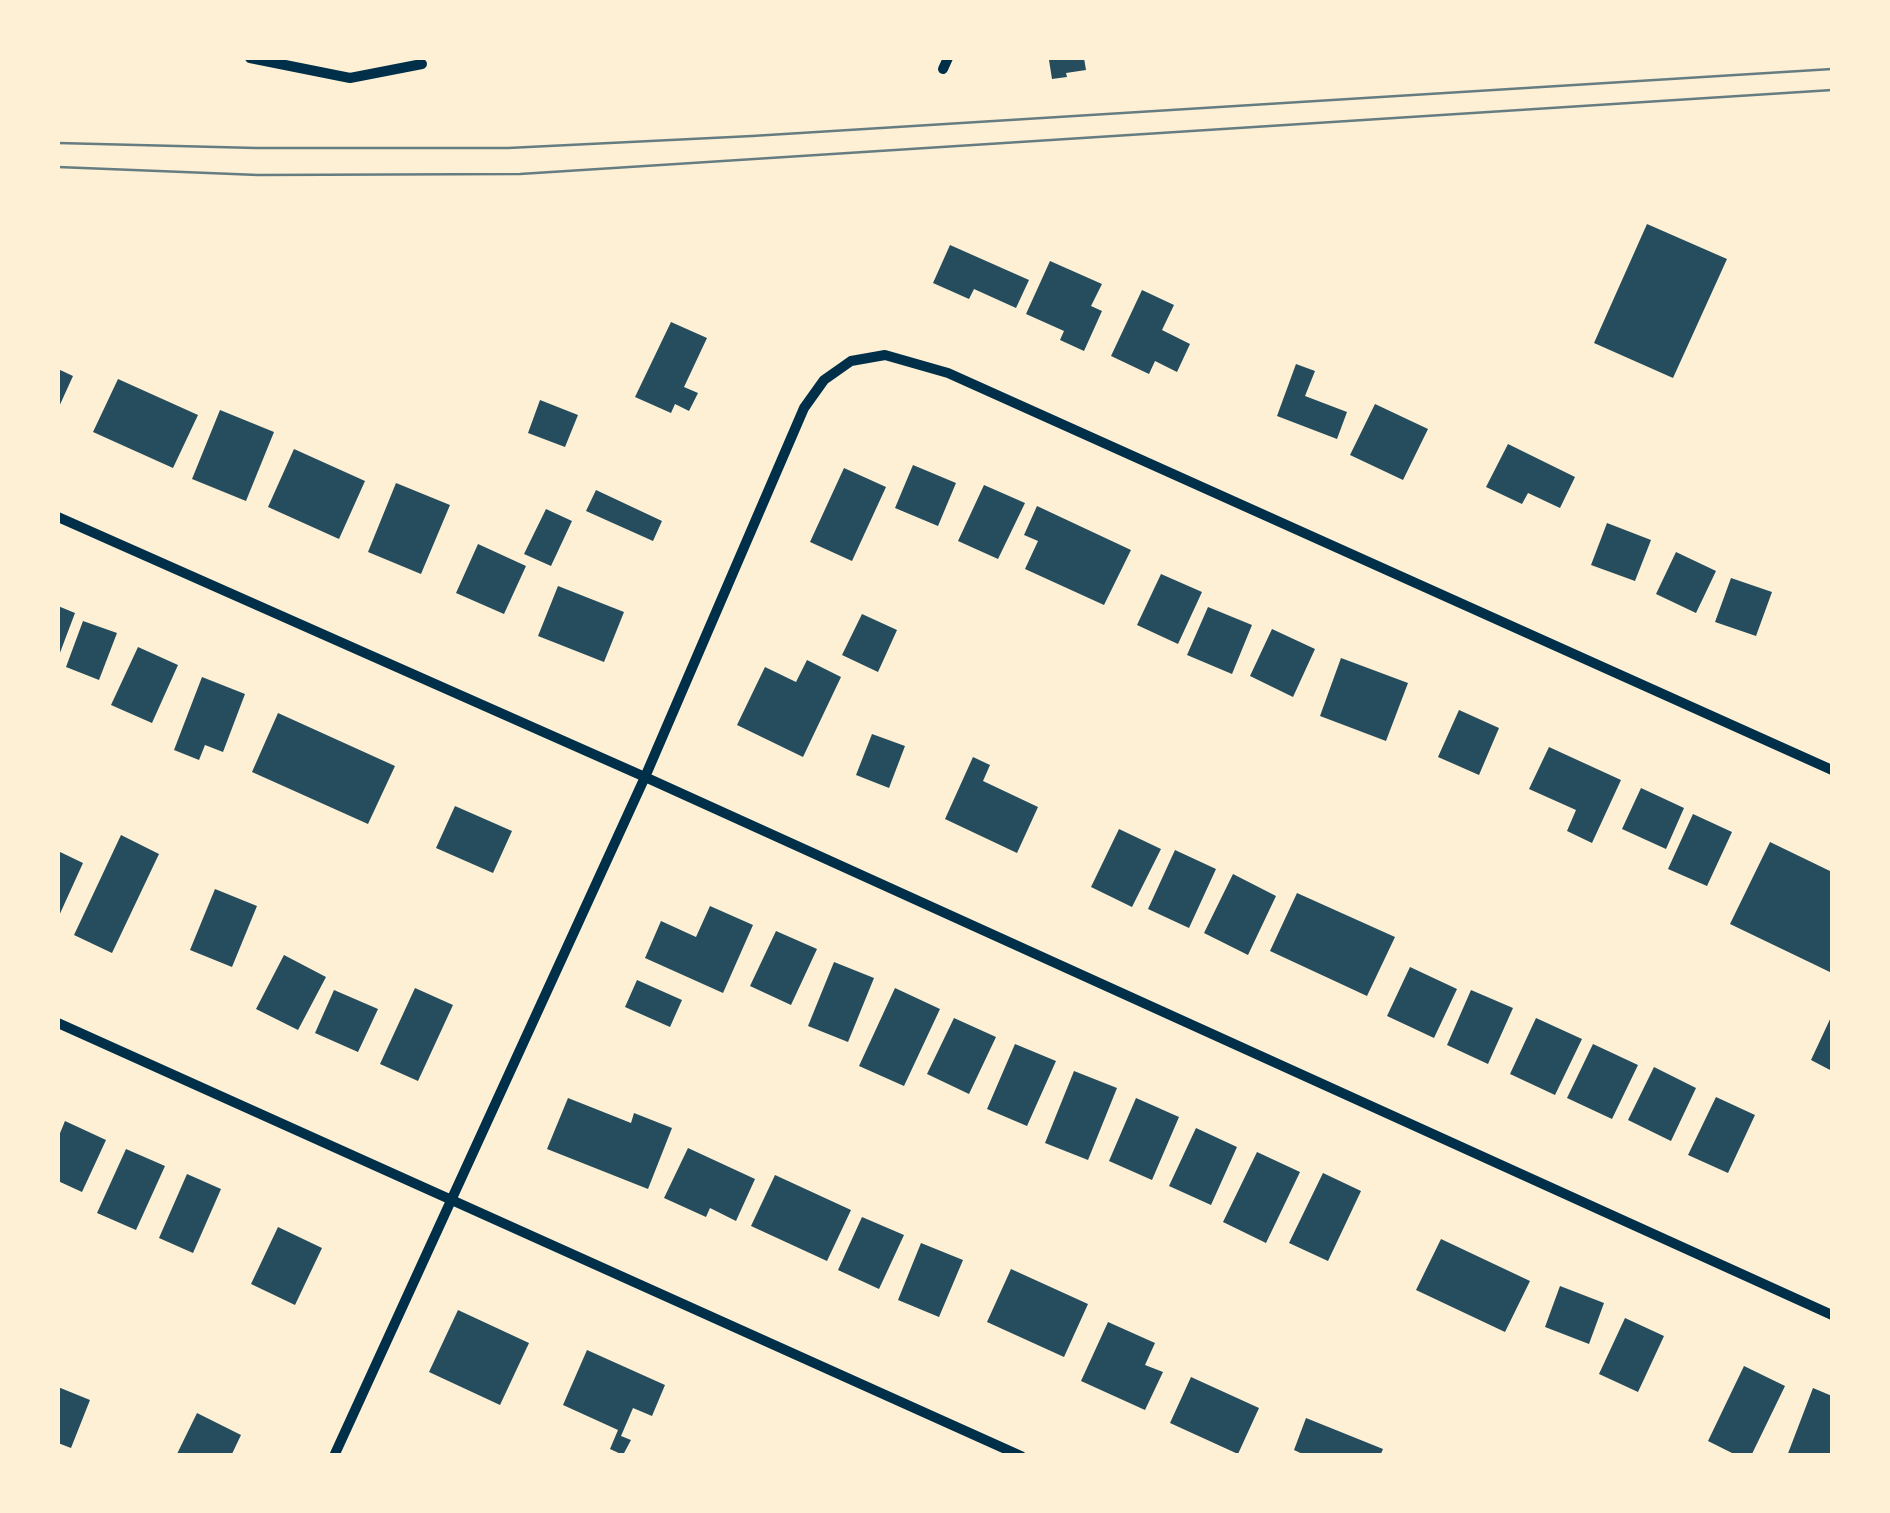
<!DOCTYPE html>
<html>
<head>
<meta charset="utf-8">
<style>
  body { margin:0 }
  #map { position:relative; width:1890px; height:1513px; overflow:hidden; background:#fdf0d5; font-family:"Exo 2",sans-serif }
  canvas { display:block }
  .frame { position:absolute; inset:0; border:60px solid #fdf0d5; pointer-events:none }
</style>
</head>
<body>
<div id="map">
<canvas width="1890" height="1513"></canvas>
<div class="frame"></div>
</div>
<script>
const ctx = document.querySelector('canvas').getContext('2d');
ctx.lineJoin = 'round';
function fill(path, color) { ctx.fillStyle = color; ctx.fill(path, 'evenodd'); }
const toPath = rows => new Path2D(rows.map(r => 'M' + r).join(''));
function strokePath(path, color, width, dash) { ctx.strokeStyle = color; ctx.lineWidth = width; ctx.lineCap = dash ? 'butt' : 'round'; ctx.setLineDash(dash || []); ctx.stroke(path); }
fill(toPath([
  [1084,58,1086,70,1066,73,1067,77,1052,79,1049,60],
  [1647,224,1727,259,1673,378,1594,343],
  [950,245,1029,280,1016,308,974,289,969,299,933,283],
  [1050,261,1102,284,1091,306,1102,311,1084,351,1060,340,1064,331,1026,314],
  [1142,290,1174,305,1162,330,1190,344,1177,372,1155,361,1149,374,1111,356],
  [671,322,707,338,684,387,698,393,689,411,675,404,671,413,635,397],
  [1296,364,1315,371,1305,396,1347,412,1337,439,1277,416],
  [58,369,73,376,58,409],
  [118,379,198,415,173,468,93,432],
  [540,400,578,415,565,447,528,433],
  [1375,404,1428,429,1403,480,1350,455],
  [220,410,274,432,246,501,192,479],
  [1508,444,1575,477,1560,508,1528,493,1522,504,1486,487],
  [294,449,365,481,339,539,268,507],
  [913,465,956,483,938,526,895,508],
  [844,468,886,487,852,561,810,542],
  [396,483,450,505,421,574,368,552],
  [984,485,1025,503,998,559,958,541],
  [596,490,662,521,653,541,586,511],
  [1037,506,1131,550,1104,605,1025,569,1038,541,1024,535],
  [546,509,572,521,551,566,524,554],
  [1607,523,1651,540,1635,581,1591,565],
  [478,544,526,566,504,614,456,593],
  [1676,552,1716,571,1696,613,1656,594],
  [1161,574,1202,592,1178,644,1137,625],
  [1731,578,1772,592,1756,636,1715,622],
  [558,586,624,612,604,662,538,636],
  [58,606,75,613,58,658],
  [1208,607,1252,625,1232,674,1187,655],
  [862,614,897,630,878,672,842,655],
  [83,621,117,633,99,680,66,667],
  [1272,629,1315,649,1293,697,1250,676],
  [138,647,178,665,152,723,111,705],
  [1341,658,1408,683,1386,741,1320,716],
  [807,660,841,677,803,757,737,725,765,667,796,682],
  [202,677,245,694,223,752,205,745,199,760,174,750],
  [1459,710,1499,728,1479,775,1438,757],
  [278,713,395,766,368,824,252,772],
  [872,734,905,746,889,788,856,775],
  [1549,747,1621,780,1592,843,1567,831,1576,810,1529,789],
  [973,757,990,765,983,781,1038,807,1017,853,945,819],
  [1641,788,1684,808,1666,849,1622,829],
  [455,806,512,831,493,873,436,848],
  [1693,814,1732,832,1707,886,1668,869],
  [1119,829,1161,849,1132,907,1091,887],
  [121,835,159,854,112,953,74,935],
  [1770,842,1832,872,1832,973,1730,924],
  [1175,850,1216,869,1189,928,1148,909],
  [58,851,83,863,58,918],
  [1233,874,1276,896,1248,955,1204,933],
  [215,889,257,906,232,967,190,950],
  [1297,893,1395,937,1367,996,1270,951],
  [710,906,753,925,723,993,645,958,661,921,696,937],
  [776,931,817,949,791,1005,750,986],
  [284,955,326,977,298,1030,256,1009],
  [834,962,874,978,848,1042,808,1026],
  [1410,967,1457,989,1434,1038,1387,1016],
  [637,980,682,1000,670,1027,625,1007],
  [415,988,453,1005,418,1081,380,1064],
  [895,988,940,1009,904,1086,859,1066],
  [334,990,378,1009,358,1052,315,1033],
  [1471,990,1513,1008,1488,1064,1447,1045],
  [1832,1015,1832,1071,1811,1060],
  [954,1018,996,1037,969,1094,927,1074],
  [1536,1018,1582,1039,1555,1095,1510,1074],
  [1015,1044,1056,1061,1027,1126,987,1109],
  [1593,1044,1638,1065,1612,1119,1567,1098],
  [1654,1067,1696,1088,1671,1141,1628,1120],
  [1074,1071,1117,1088,1088,1160,1045,1143],
  [1716,1097,1755,1115,1728,1173,1688,1155],
  [568,1098,631,1123,634,1113,672,1128,648,1189,547,1149],
  [1136,1098,1179,1117,1152,1180,1109,1161],
  [65,1121,106,1140,82,1192,58,1181,58,1138],
  [1196,1128,1237,1147,1211,1205,1169,1186],
  [688,1148,755,1179,736,1221,710,1208,706,1217,664,1198],
  [126,1149,165,1166,136,1230,97,1213],
  [1257,1152,1300,1172,1266,1243,1223,1222],
  [1323,1173,1361,1191,1328,1261,1289,1243],
  [187,1174,221,1189,193,1253,159,1238],
  [775,1175,851,1210,827,1261,751,1226],
  [862,1217,904,1235,879,1289,838,1270],
  [278,1227,322,1248,295,1305,251,1284],
  [1441,1239,1530,1281,1505,1332,1416,1290],
  [921,1243,963,1260,939,1317,898,1300],
  [1011,1269,1088,1304,1064,1357,987,1322],
  [1560,1286,1604,1303,1589,1344,1545,1327],
  [458,1310,529,1343,500,1405,429,1372],
  [1625,1318,1664,1336,1638,1392,1599,1374],
  [1108,1322,1155,1343,1145,1365,1163,1372,1145,1410,1081,1381],
  [587,1350,665,1385,652,1416,633,1408,621,1436,631,1440,623,1455,610,1449,618,1430,563,1405],
  [1744,1366,1785,1386,1751,1456,1738,1456,1708,1441],
  [1191,1377,1259,1408,1238,1454,1170,1423],
  [58,1387,90,1400,71,1448,58,1443],
  [1813,1388,1832,1396,1831,1456,1787,1456],
  [197,1413,241,1435,231,1456,176,1456],
  [1306,1418,1383,1449,1380,1456,1307,1456,1294,1450]
]), '#264d5e');
strokePath(toPath([
  [250,58,350,78,422,64],
  [943,69,948,58],
  [58,517,645,777,1832,1315],
  [58,1023,1021,1456],
  [334,1456,645,777,804,408,824,380,851,361,885,355,948,373,1832,770]
]), '#003049', 10);
strokePath(toPath([
  [58,143,256,148,508,148,752,136,1832,69],
  [58,167,258,175,520,174,1832,90]
]), '#657d81', 2.5);
</script>
</body>
</html>
